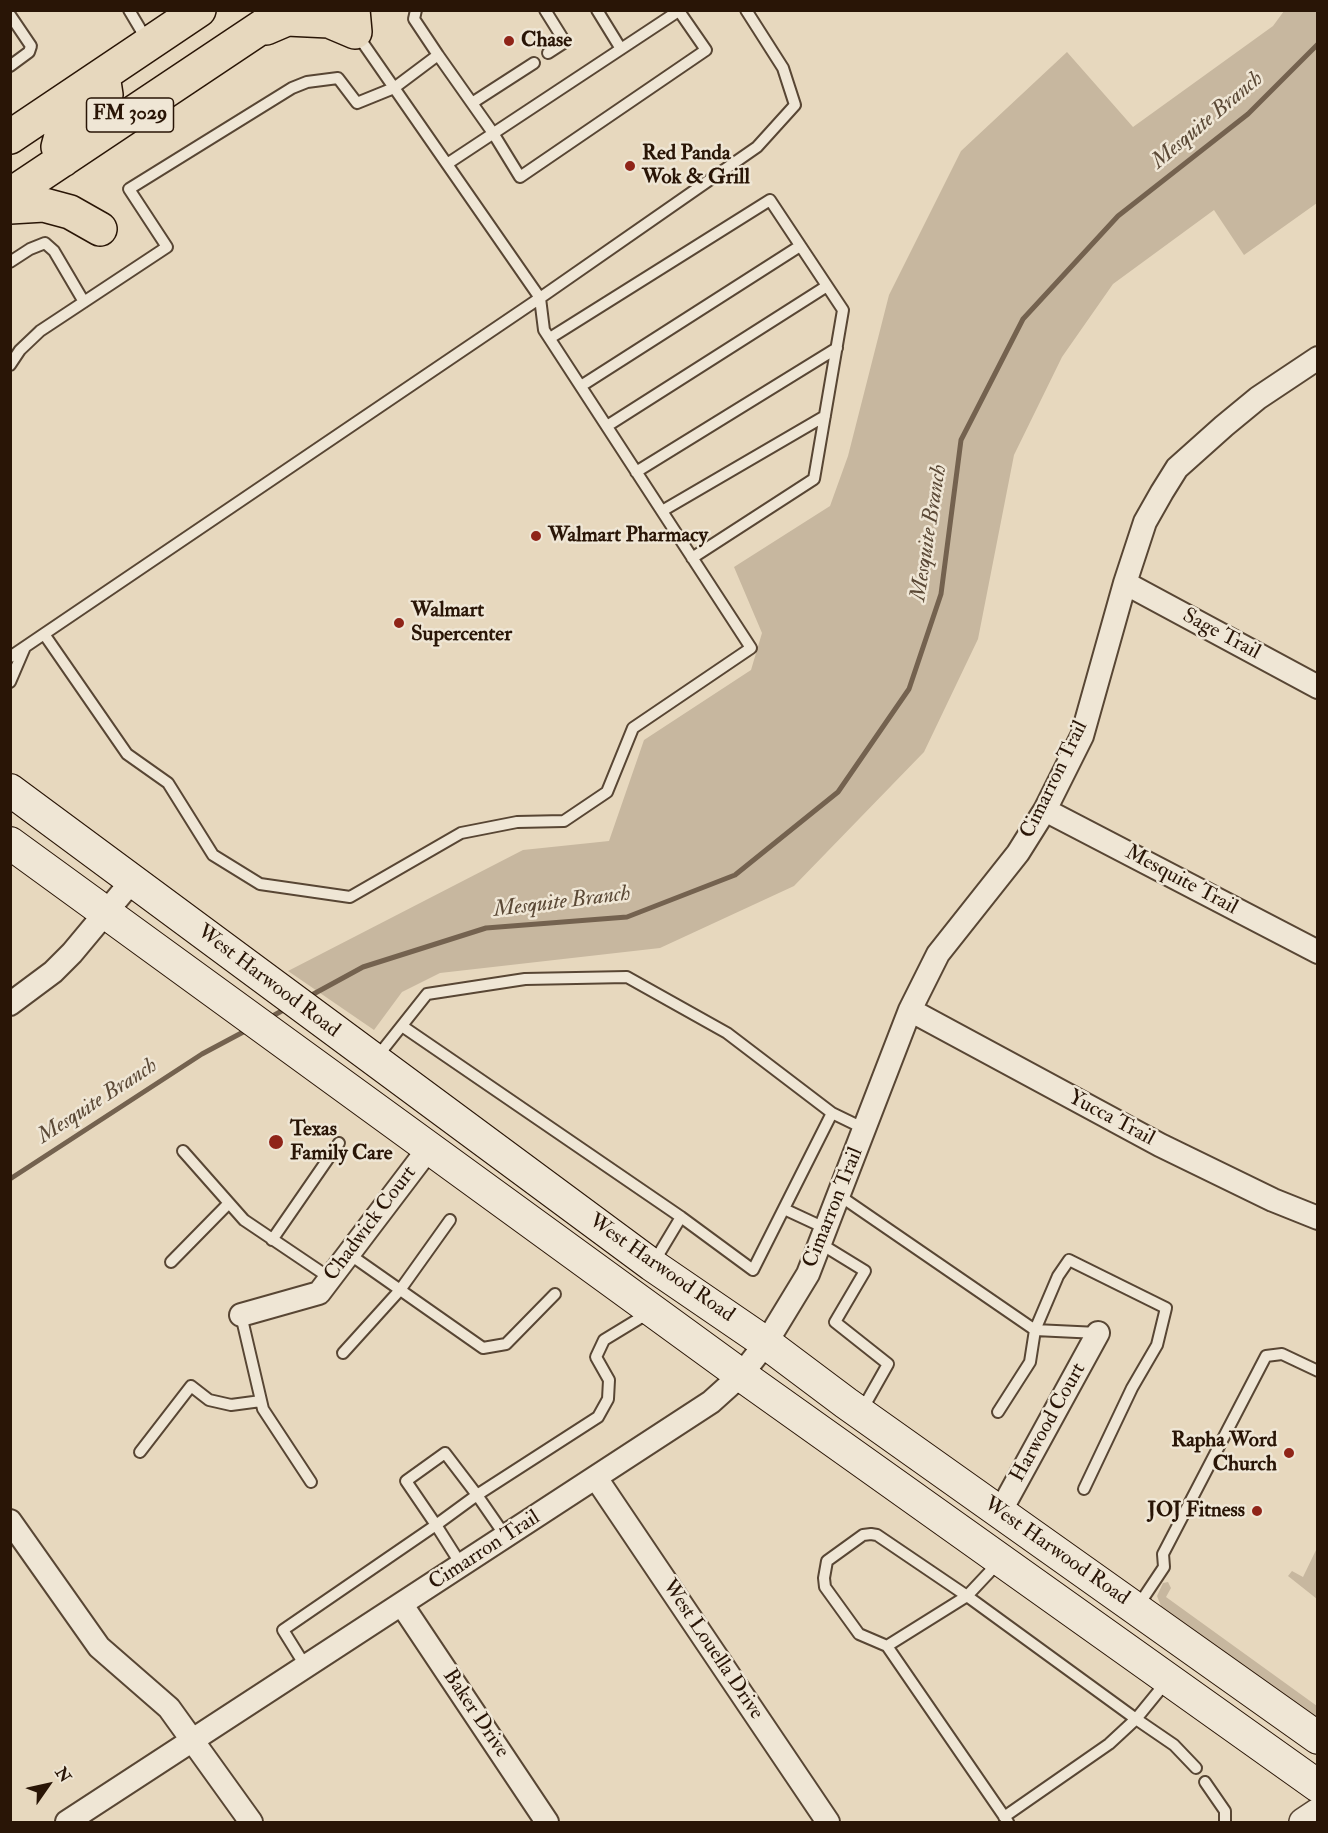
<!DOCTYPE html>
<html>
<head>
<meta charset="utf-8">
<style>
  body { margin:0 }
  #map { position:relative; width:1328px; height:1833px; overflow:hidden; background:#e7d8be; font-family:"IM FELL Double Pica",serif }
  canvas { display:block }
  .frame { position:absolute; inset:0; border:12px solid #291506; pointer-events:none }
  .north { position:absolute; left:18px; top:1755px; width:60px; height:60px; -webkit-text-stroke:4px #efe6d5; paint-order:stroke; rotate:56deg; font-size:16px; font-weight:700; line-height:24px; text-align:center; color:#291506 }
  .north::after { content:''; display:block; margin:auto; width:21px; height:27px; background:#291506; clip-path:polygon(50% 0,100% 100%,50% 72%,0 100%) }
</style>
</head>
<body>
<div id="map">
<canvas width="1328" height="1833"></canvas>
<div class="frame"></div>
<div class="north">N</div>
</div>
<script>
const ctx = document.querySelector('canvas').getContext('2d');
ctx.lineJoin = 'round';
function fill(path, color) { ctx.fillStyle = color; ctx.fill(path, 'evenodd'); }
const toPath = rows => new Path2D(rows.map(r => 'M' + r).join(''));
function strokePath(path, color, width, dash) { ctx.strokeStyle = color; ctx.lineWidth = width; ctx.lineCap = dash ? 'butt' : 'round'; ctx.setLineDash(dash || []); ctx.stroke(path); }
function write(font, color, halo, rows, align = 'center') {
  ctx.font = font + ' "IM FELL Double Pica",serif'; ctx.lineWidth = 5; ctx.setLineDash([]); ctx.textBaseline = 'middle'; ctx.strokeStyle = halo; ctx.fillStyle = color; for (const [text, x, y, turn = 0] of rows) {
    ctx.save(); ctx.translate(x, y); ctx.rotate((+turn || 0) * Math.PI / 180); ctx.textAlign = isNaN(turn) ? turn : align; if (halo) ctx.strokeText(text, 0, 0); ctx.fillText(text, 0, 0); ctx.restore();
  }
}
fill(toPath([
  [1284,11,1317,11,1317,203,1244,255,1214,210,1113,284,1062,357,1014,455,978,639,924,752,794,886,660,948,440,973,402,992,374,1030,288,971,523,850,609,841,644,740,751,670,762,633,734,567,830,506,848,456,889,295,961,151,1067,52,1133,127,1273,26],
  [1317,1548,1317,1599,1288,1576,1292,1571,1303,1577],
  [1168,1582,1171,1588,1166,1597,1317,1706,1317,1718,1161,1606,1157,1596,1163,1583]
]), '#c7b79f');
strokePath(toPath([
  [308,997,363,967,486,928,627,917,735,875,838,792,909,689,941,594,961,440,1023,319,1118,216,1248,114,1318,44],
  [269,1018,287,1008],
  [10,1179,202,1054,247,1030]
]), '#74624f', 5);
const service = toPath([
  [129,10,148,42],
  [545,10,565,42,548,53],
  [597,10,621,49],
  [10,15,31,46,29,52,10,66],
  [438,55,493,133,520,177,706,50,679,11],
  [472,103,534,63],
  [447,164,680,10],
  [10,262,30,249,45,243,54,251,84,302],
  [550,338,770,200,843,310,814,479,692,558],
  [10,365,20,350,40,331,167,247,129,189,292,88,307,82,338,78,357,103,394,88,438,55,414,19,416,10],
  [581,386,800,246],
  [607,426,827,286],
  [636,472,837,348],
  [662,511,825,416],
  [44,634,127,754,168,783,213,855,260,884,350,897,461,833,517,822,564,821,607,792,633,728,751,648,544,330,540,298,356,33],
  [10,657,540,298,757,147,795,105,783,68,746,10],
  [10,682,25,647],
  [402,1026,681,1217],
  [377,1057,427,994,525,979,627,977,727,1033,832,1113,753,1270,681,1217,654,1262],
  [832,1113,865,1129],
  [183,1151,244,1220,330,1278],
  [840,1196,1035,1330,1098,1333],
  [784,1209,827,1229],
  [272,1240,339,1143],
  [821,1244,865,1271,835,1322,888,1364,862,1410],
  [349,1254,483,1348,506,1344,555,1294],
  [171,1262,229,1203],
  [241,1315,263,1409,311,1482],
  [343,1353,400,1290,450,1220],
  [998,1412,1030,1362,1035,1330,1058,1276,1069,1260,1166,1308,1157,1345,1132,1388,1084,1489],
  [140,1452,191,1386,209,1400,231,1405,261,1401],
  [445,1453,477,1495,436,1525,406,1481,445,1453],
  [506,1537,477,1495,598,1417,608,1399,609,1380,596,1357,604,1340,650,1312],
  [998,1563,967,1596,887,1646,1008,1822],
  [1138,1606,1164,1567,1163,1554,1266,1356,1282,1354,1318,1371],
  [887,1646,859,1634,825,1587,824,1578,827,1561,863,1535,871,1534,877,1535,967,1596,1136,1719,1109,1744,1004,1817],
  [306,1667,283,1630,436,1525,462,1566],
  [1167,1681,1136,1719,1174,1745,1196,1768],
  [1205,1782,1225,1811,1225,1822]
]);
const minor = toPath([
  [1125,583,1318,687],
  [1045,810,1318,952],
  [10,1004,53,972,72,953,132,881],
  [910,1010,1160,1145,1273,1200,1318,1218],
  [241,1315,319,1293,429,1148],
  [596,1478,828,1822],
  [1000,1512,1098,1333],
  [10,1521,99,1647,169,1708,251,1822],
  [402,1605,547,1822],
  [67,1822,711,1402,741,1375,766,1343,808,1274,910,1010,938,954,1018,853,1045,810,1082,736,1125,583,1145,522,1162,492,1177,468,1224,426,1258,398,1318,358]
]);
const tertiary = toPath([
  [1303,1822,1318,1812]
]);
const secondary = toPath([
  [10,790,652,1265,766,1343,846,1403,1318,1738],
  [10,843,741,1375,1318,1786]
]);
const primary = toPath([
  [266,28,287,19,329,21,355,32,353,10],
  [10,137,199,10],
  [63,160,58,147,62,132,98,108,106,95,103,75],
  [10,195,287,10],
  [10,207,44,205,70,212,100,229]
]);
strokePath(service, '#584634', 14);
strokePath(minor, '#584634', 26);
strokePath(tertiary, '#584634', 30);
strokePath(secondary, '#291506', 34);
strokePath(primary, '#291506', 36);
strokePath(service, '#efe6d5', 10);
strokePath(minor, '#efe6d5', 22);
strokePath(tertiary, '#efe6d5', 27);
strokePath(secondary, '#efe6d5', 32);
strokePath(primary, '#e7d8be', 33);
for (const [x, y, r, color] of [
  [509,41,6,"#8f2418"],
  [630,166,6,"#8f2418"],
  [536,536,6,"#8f2418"],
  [399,623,6,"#8f2418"],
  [276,1142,8,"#8f2418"],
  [1289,1453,6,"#8f2418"],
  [1257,1511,6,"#8f2418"]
]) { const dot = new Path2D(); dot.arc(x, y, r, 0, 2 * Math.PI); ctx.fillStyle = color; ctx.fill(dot); strokePath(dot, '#efe6d5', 2); }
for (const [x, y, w] of [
  [130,115,87]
]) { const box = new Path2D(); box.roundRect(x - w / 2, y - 17, w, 34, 4.5); ctx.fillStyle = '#efe6d5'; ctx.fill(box); strokePath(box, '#291506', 1.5); }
write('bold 20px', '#291506', null, [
  ["FM 3029",130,115]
]);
write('bold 21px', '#291506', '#efe6d5', [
  ["Chase",521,41],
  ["Red Panda",642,154],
  ["Wok & Grill",642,178],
  ["Walmart Pharmacy",548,536],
  ["Walmart",411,611],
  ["Supercenter",411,635],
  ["Texas",290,1130],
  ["Family Care",290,1154],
  ["Rapha Word",1277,1441,"right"],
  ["Church",1277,1465,"right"],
  ["JOJ Fitness",1245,1511,"right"]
], 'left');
write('21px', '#291506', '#efe6d5', [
  ["Sage Trail",1221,635,28],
  ["Cimarron Trail",1055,780,-64],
  ["Mesquite Trail",1181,881,28],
  ["West Harwood Road",268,982,37],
  ["Yucca Trail",1111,1119,28],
  ["Cimarron Trail",834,1208,-68],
  ["Chadwick Court",371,1224,-53],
  ["West Harwood Road",661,1269,35],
  ["Harwood Court",1049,1423,-61],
  ["Cimarron Trail",485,1551,-33],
  ["West Harwood Road",1056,1552,35],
  ["West Louella Drive",712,1650,56],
  ["Baker Drive",475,1714,56]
]);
write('italic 22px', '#5b4936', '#efe6d5', [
  ["Mesquite Branch",1208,121,-40],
  ["Mesquite Branch",930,533,-81],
  ["Mesquite Branch",562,903,-7],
  ["Mesquite Branch",98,1102,-33]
]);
</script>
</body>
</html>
